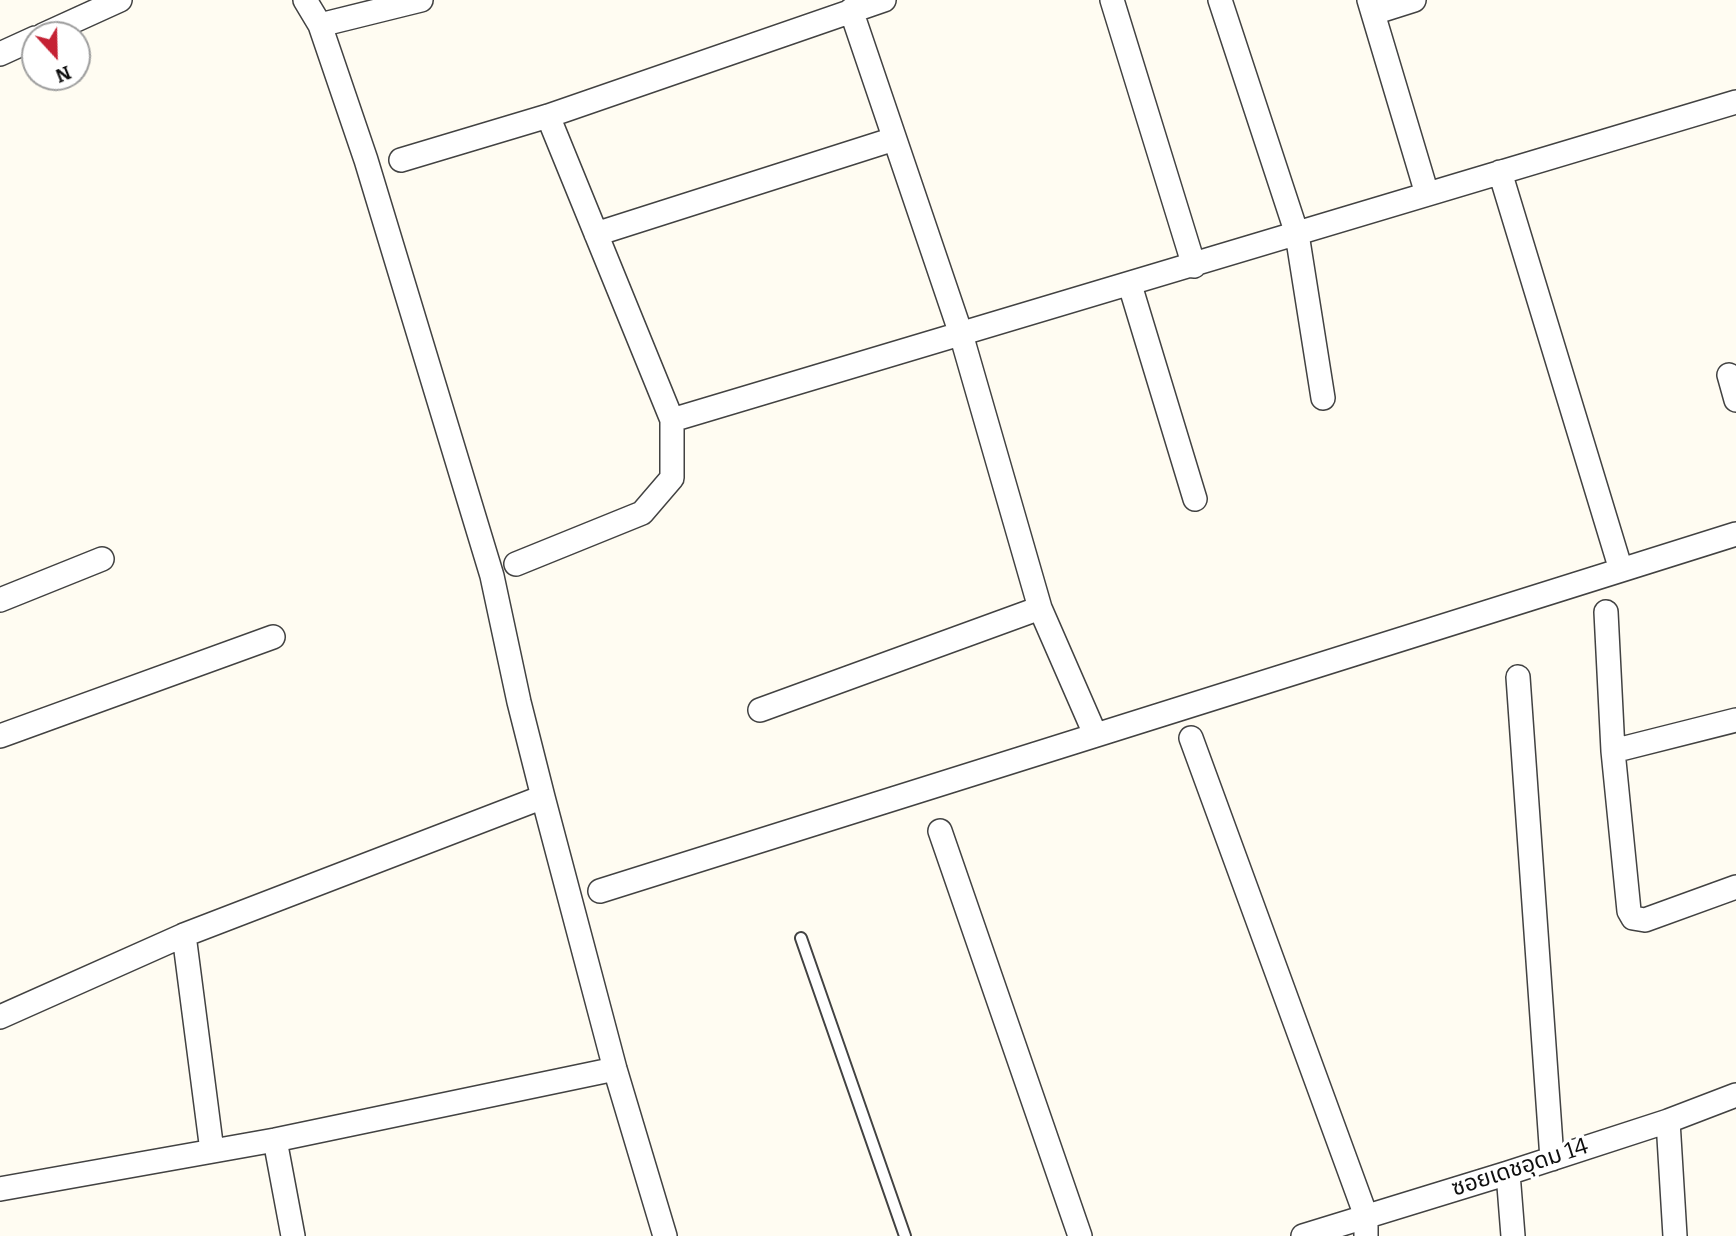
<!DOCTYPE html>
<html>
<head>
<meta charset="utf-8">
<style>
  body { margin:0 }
  #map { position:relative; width:1736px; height:1236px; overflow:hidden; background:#fffcf2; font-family:Bitter,serif }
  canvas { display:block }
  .north { position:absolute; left:21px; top:21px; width:70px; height:70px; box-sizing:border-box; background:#fff; border:2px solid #9f9f9f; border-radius:50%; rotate:158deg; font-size:19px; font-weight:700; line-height:28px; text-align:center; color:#0f0f0f }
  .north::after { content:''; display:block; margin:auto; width:24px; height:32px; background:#c52234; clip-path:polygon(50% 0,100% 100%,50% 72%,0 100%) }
</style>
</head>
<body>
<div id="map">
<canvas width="1736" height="1236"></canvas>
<div class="north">N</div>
</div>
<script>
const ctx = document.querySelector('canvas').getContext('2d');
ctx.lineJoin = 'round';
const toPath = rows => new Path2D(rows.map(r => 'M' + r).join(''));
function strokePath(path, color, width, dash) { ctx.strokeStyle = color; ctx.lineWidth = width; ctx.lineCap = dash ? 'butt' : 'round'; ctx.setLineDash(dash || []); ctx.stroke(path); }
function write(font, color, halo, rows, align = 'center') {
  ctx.font = font + ' Bitter,"Noto Sans Thai",serif'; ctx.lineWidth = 7; ctx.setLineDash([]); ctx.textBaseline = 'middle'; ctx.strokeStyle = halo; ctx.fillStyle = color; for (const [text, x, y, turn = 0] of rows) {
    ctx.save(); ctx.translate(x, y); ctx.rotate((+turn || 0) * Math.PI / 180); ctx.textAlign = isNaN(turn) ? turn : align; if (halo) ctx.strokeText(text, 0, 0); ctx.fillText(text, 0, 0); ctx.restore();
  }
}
const service = toPath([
  [801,938,905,1236]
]);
const minor = toPath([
  [305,0,320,25,366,160,492,576,519,702,543,797,615,1069,665,1236],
  [1112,0,1194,266],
  [1220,0,1297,234,1323,398],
  [1369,0,1427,194],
  [851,10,961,334,1040,608,1095,734],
  [1373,13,1414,0],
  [320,25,421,0],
  [43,35,120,0],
  [0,54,35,38],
  [401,160,548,116,884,0],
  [1500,172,1621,570],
  [596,234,894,139],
  [1130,285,1195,499],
  [1729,375,1736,400],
  [672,420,1736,102],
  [516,564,642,513,672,478,672,420,548,116],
  [0,600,102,559],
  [1606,612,1613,751,1629,911,1633,918,1645,920,1736,887],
  [1518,677,1552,1159],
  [760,710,1040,608],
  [0,736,273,637],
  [1191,738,1366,1216,1366,1236],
  [1613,751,1736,720],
  [940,831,1080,1236],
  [600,891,1736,534],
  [184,935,212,1151],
  [0,1017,184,935,543,797],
  [1668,1121,1675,1236],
  [275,1140,293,1236],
  [1508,1173,1513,1236],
  [0,1189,275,1140,615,1069],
  [1303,1236,1508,1173,1668,1121,1736,1095]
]);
strokePath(service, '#424242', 14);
strokePath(minor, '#424242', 26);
strokePath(service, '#fff', 10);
strokePath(minor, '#fff', 23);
write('23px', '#0f0f0f', '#fff', [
  ["ซอยเดชอุดม 14",1520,1168,-18]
]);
</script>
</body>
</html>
